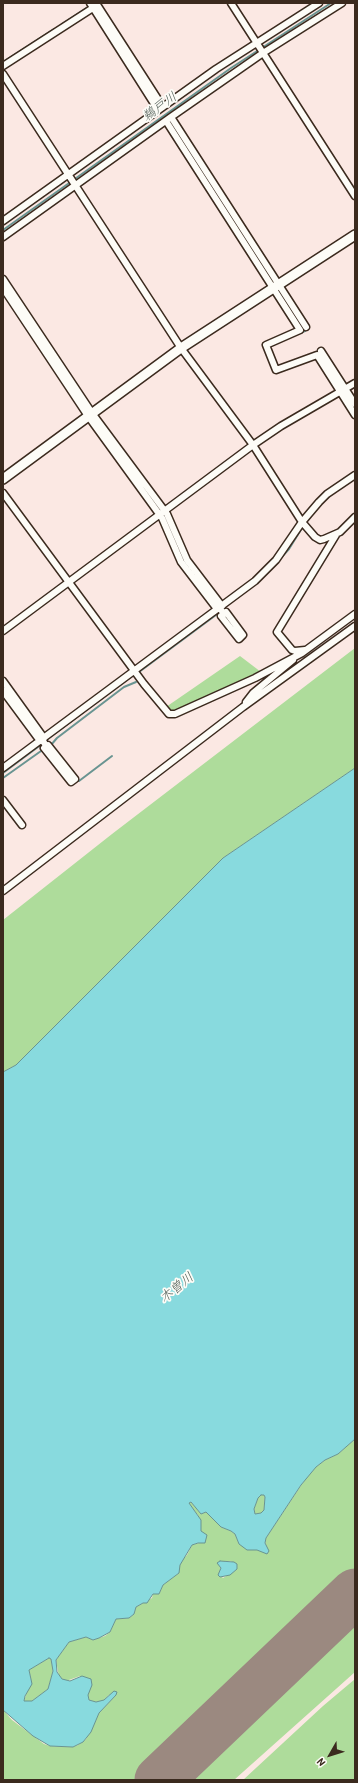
<!DOCTYPE html>
<html>
<head>
<meta charset="utf-8">
<style>
  body { margin:0 }
  #map { position:relative; width:358px; height:1783px; overflow:hidden; background:#fbe8e3; font-family:"Patrick Hand",sans-serif }
  canvas { display:block }
  .frame { position:absolute; inset:0; border:4px solid #3b2a1e; pointer-events:none }
  .north { position:absolute; left:310px; top:1735px; width:40px; height:40px; -webkit-text-stroke:3px #fdfcf7; paint-order:stroke; rotate:231deg; font-size:11px; font-weight:700; line-height:16px; text-align:center; color:#3b2a1e }
  .north::after { content:''; display:block; margin:auto; width:14px; height:18px; background:#3b2a1e; clip-path:polygon(50% 0,100% 100%,50% 72%,0 100%) }
</style>
</head>
<body>
<div id="map">
<canvas width="358" height="1783"></canvas>
<div class="frame"></div>
<div class="north">N</div>
</div>
<script>
const ctx = document.querySelector('canvas').getContext('2d');
ctx.lineJoin = 'round';
function fill(path, color) { ctx.fillStyle = color; ctx.fill(path, 'evenodd'); }
const toPath = rows => new Path2D(rows.map(r => 'M' + r).join(''));
function strokePath(path, color, width, dash) { ctx.strokeStyle = color; ctx.lineWidth = width; ctx.lineCap = dash ? 'butt' : 'round'; ctx.setLineDash(dash || []); ctx.stroke(path); }
function write(font, color, halo, rows, align = 'center') {
  ctx.font = font + ' "Patrick Hand","Klee One",sans-serif'; ctx.lineWidth = 3.5; ctx.setLineDash([]); ctx.textBaseline = 'middle'; ctx.strokeStyle = halo; ctx.fillStyle = color; for (const [text, x, y, turn = 0] of rows) {
    ctx.save(); ctx.translate(x, y); ctx.rotate((+turn || 0) * Math.PI / 180); ctx.textAlign = isNaN(turn) ? turn : align; if (halo) ctx.strokeText(text, 0, 0); ctx.fillText(text, 0, 0); ctx.restore();
  }
}
fill(toPath([
  [355,648,355,768,223,858,16,1065,3,1072,3,920,112,834],
  [240,656,261,672,177,711,171,711,166,707],
  [355,1439,355,1672,234,1780,3,1780,3,1710,12,1720,44,1744,50,1746,73,1747,78,1745,86,1739,99,1713,116,1695,109,1695,104,1700,96,1702,89,1700,80,1676,66,1681,59,1677,56,1660,69,1642,86,1637,93,1640,105,1636,110,1632,116,1619,129,1618,134,1614,136,1607,152,1598,153,1594,159,1594,163,1585,179,1573,178,1568,183,1559,187,1555,192,1545,199,1543,201,1531,198,1515,188,1504,191,1502,201,1514,206,1512,221,1527,231,1531,235,1534,239,1544,266,1547,265,1541,266,1538,306,1478,316,1467,325,1460,338,1454],
  [226,1561,231,1561,237,1569,223,1578,219,1574,221,1570,220,1567],
  [261,1495,264,1495,265,1497,264,1511,261,1513,255,1514,254,1509,258,1498],
  [49,1658,51,1659,53,1671,48,1689,32,1701,24,1701,31,1679,29,1670],
  [355,1679,355,1780,243,1780,323,1706]
]), '#aedc9b');
const water = toPath([
  [355,768,355,1439,338,1454,325,1460,316,1467,301,1485,266,1538,265,1543,269,1551,267,1554,257,1550,247,1550,239,1544,235,1534,231,1531,221,1527,206,1512,201,1514,191,1502,189,1503,201,1520,201,1531,207,1535,205,1543,198,1543,192,1545,180,1565,179,1573,163,1585,159,1594,153,1594,147,1603,143,1603,136,1607,134,1614,129,1618,116,1619,110,1632,99,1638,93,1640,86,1637,69,1642,56,1660,57,1672,62,1679,70,1681,82,1676,91,1679,92,1685,88,1695,89,1700,96,1702,104,1700,114,1691,117,1692,116,1695,99,1713,91,1732,83,1742,73,1747,50,1746,33,1736,3,1710,3,1072,16,1065,223,858,355,768],
  [261,1495,264,1495,265,1497,264,1510,261,1513,255,1514,254,1509,258,1498,261,1495],
  [49,1658,51,1659,53,1671,48,1689,32,1701,24,1701,25,1696,32,1684,29,1670,49,1658],
  [220,1561,234,1562,237,1564,237,1569,230,1575,220,1577,218,1575,221,1568,217,1563,220,1561]
]);
fill(water, '#88dade');
strokePath(water, '#699491', 1);
strokePath(toPath([
  [62,24,88,7],
  [3,62,54,29],
  [3,230,231,68,331,3],
  [254,252,272,280],
  [295,335,305,331,303,327],
  [352,405,355,409],
  [325,500,332,494],
  [306,522,315,511],
  [279,560,289,549,302,528],
  [261,579,276,564],
  [222,609,242,594],
  [139,672,220,612],
  [45,741,135,674],
  [51,745,57,738,124,687,136,682],
  [3,773,42,744],
  [3,778,41,751],
  [79,781,112,756]
]), '#699491', 2);
strokePath(toPath([
  [159,1780,355,1593]
]), '#9b8980', 49);
const street = toPath([
  [90,3,158,110],
  [96,3,163,107],
  [231,3,355,196],
  [3,66,96,6],
  [3,74,181,348,253,445,302,522,315,537,320,540,324,539,340,532,355,517],
  [171,117,306,327],
  [166,121,300,330,266,345,276,370,317,355,355,415],
  [3,221,216,69,319,3],
  [3,237,171,117,263,53,342,3],
  [3,279,92,413,167,514,187,560,222,606],
  [3,288,88,416,162,518,181,562,217,609],
  [321,351,355,404],
  [3,493,144,684,169,714,175,714,255,678,302,653,355,614],
  [219,607,224,614,221,616,239,639,243,635,226,612,224,614],
  [3,631,253,445,281,426,355,383],
  [305,650,295,651,292,650,277,632,336,535],
  [3,681,44,738],
  [3,691,40,741],
  [246,702,253,693,293,660],
  [42,739,46,746,44,748,71,782,75,779,48,745,46,746],
  [3,768,255,581,276,560,302,522,319,502,327,494,355,475],
  [3,800,22,825],
  [3,891,243,707,355,626]
]);
const secondary = toPath([
  [3,479,181,348,355,235]
]);
strokePath(street, '#3b2a1e', 9);
strokePath(secondary, '#3b2a1e', 12);
strokePath(street, '#fdfcf7', 6);
strokePath(secondary, '#fdfcf7', 9);
write('italic 13px', '#525f58', '#fdfcf7', [
  ["鵜戸川",160,107,-36],
  ["木曽川",177,1288,-39]
]);
</script>
</body>
</html>
